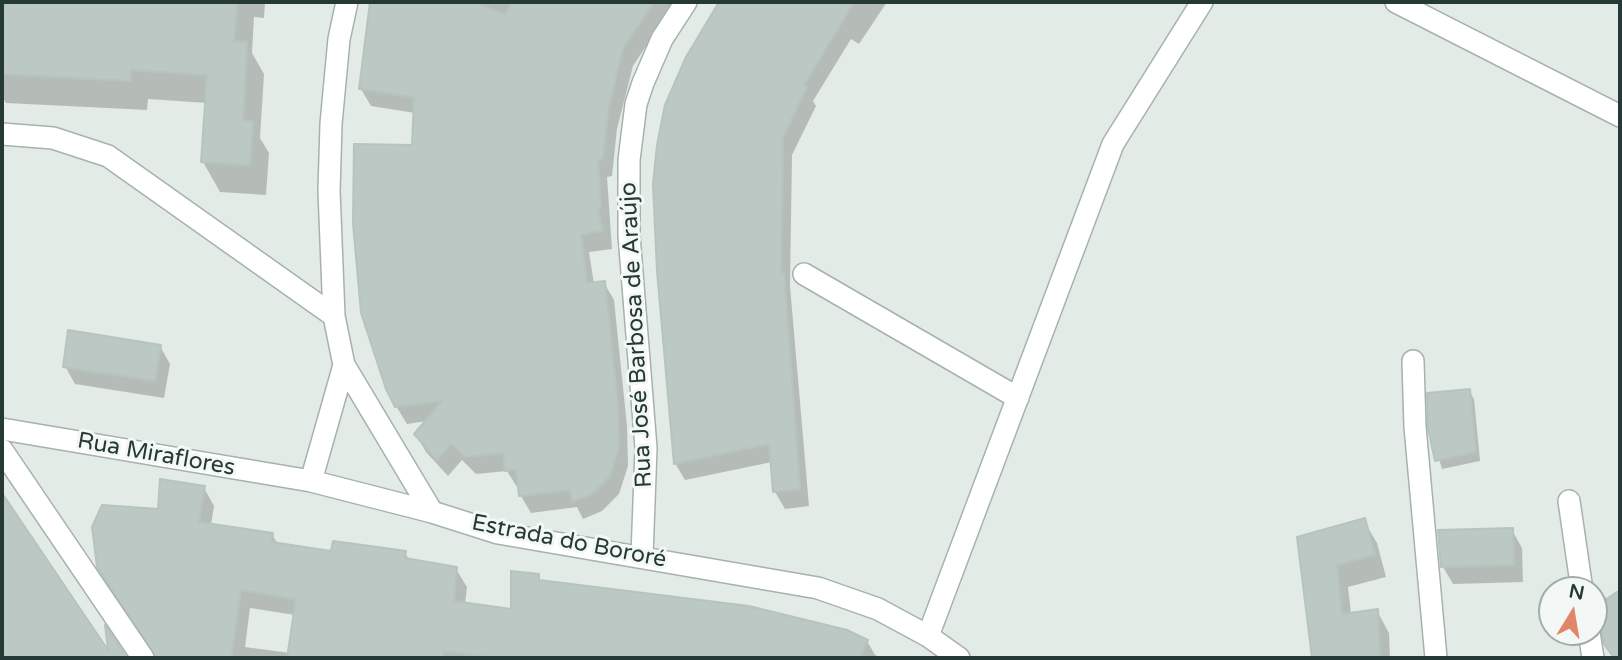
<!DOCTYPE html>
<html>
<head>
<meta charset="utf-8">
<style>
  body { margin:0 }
  #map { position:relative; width:1622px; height:660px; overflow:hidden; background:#e3ebe7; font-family:"Varela Round",sans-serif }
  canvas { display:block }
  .frame { position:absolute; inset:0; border:4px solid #253a34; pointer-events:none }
  .north { position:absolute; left:1538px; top:576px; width:70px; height:70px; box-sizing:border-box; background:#f3f8f6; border:2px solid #a1aca8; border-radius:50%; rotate:11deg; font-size:19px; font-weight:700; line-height:28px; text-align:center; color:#253a34 }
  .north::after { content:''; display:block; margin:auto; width:24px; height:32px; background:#e1866b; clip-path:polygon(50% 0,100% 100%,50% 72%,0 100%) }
</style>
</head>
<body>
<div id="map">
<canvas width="1622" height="660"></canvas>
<div class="frame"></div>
<div class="north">N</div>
</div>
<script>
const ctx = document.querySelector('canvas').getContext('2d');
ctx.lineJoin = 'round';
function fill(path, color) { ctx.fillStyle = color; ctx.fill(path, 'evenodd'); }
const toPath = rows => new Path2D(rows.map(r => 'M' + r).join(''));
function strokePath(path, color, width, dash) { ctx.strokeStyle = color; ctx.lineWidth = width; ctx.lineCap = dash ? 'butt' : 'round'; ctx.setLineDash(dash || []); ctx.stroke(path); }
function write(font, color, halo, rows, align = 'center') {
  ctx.font = font + ' "Varela Round",sans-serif'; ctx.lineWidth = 6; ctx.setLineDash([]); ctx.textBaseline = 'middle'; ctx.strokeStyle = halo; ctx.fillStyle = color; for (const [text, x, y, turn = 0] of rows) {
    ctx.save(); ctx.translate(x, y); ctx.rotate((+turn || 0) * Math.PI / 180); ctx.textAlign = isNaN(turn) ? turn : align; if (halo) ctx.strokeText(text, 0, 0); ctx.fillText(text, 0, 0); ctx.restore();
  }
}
fill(toPath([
  [2,2,275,2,265,3,264,18,254,17,252,53,264,74,260,138,269,153,266,195,220,192,203,162,207,103,148,99,147,110,6,103,2,96],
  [373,2,675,2,633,66,617,129,612,176,607,177,612,249,589,252,594,284,604,283,614,300,627,426,628,466,619,494,602,511,583,519,577,507,531,513,521,496,520,487,517,487,507,471,476,474,462,460,448,476,426,452,416,434,427,421,407,424,396,406,415,113,371,106,361,89],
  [722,2,887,2,859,44,851,39,813,101,816,106,792,155,790,286,809,506,785,509,775,492,772,462,685,480,675,463,688,55],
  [160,346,170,364,164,398,75,384,65,366],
  [1469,391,1474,399,1480,461,1442,469,1430,428],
  [204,488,214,506,211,525,272,535,278,544,333,553,405,553,410,561,456,569,467,587,465,604,513,611,538,576,541,582,867,641,875,655,882,658,157,658,110,585,94,527,103,507,160,511],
  [250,608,295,615,290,653,245,647],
  [2,496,111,657,107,632,125,658,2,658],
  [1364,521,1377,543,1386,577,1348,587,1351,614,1377,611,1389,633,1390,658,1314,658,1299,539],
  [1512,530,1522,548,1523,582,1453,584,1443,567],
  [1615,596,1620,604,1620,658,1615,658,1594,626,1594,617]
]), '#0003');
const building = toPath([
  [2,2,237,2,234,41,247,42,243,121,253,121,250,165,201,162,207,75,131,70,131,81,2,74,2,2],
  [370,2,475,2,505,15,512,2,654,2,623,48,608,111,603,159,598,160,601,208,598,209,603,231,581,235,587,283,605,281,618,407,619,447,610,476,592,494,572,502,570,490,519,496,516,469,505,471,503,453,465,457,451,444,437,460,414,434,442,401,395,407,386,389,361,313,353,223,354,144,412,145,414,97,359,89,370,2],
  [719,2,854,2,804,85,807,87,783,137,781,273,784,272,800,489,773,492,769,444,674,464,657,271,653,184,657,145,665,105,686,57,719,2],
  [68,330,161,345,155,381,63,367,68,330],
  [1470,389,1476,452,1435,461,1428,428,1427,393,1470,389],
  [160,479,205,486,199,522,273,533,272,542,331,551,333,541,370,546,406,551,405,558,457,567,454,601,511,609,511,571,539,574,539,580,749,606,847,630,868,640,860,658,495,658,444,651,443,658,287,658,296,599,241,590,231,658,156,658,97,567,92,527,102,505,158,509,160,479],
  [2,493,108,650,105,625,127,658,2,658,2,493],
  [1365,518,1375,555,1337,565,1342,614,1378,609,1380,658,1312,658,1297,537,1365,518],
  [1513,528,1514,565,1441,567,1438,530,1513,528],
  [1620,590,1620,658,1614,658,1604,644,1600,624,1594,620,1594,607,1620,590]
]);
fill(building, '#bcc8c3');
strokePath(building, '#b6c4be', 2);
const minor = toPath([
  [1396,2,1620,116],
  [2,134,53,138,108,156,334,316,344,365,432,512,498,533,818,588,878,609,928,636,959,658],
  [804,274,1018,398],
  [334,316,329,191,331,124,339,39,347,2],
  [1413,361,1415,427,1436,658],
  [2,429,311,481,432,512],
  [2,450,143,658],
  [311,481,344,365],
  [1569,501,1582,590],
  [642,556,646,448,629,235,629,160,636,104,643,83,662,39,686,2],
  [1589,632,1593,658],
  [928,636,1113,144,1202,2]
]);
strokePath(minor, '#a6b2ae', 24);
strokePath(minor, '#fff', 21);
write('23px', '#253a34', '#f3f8f6', [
  ["Rua José Barbosa de Araújo",637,335,-93],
  ["Rua Miraflores",156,455,10],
  ["Estrada do Bororé",569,542,11]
]);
</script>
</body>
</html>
